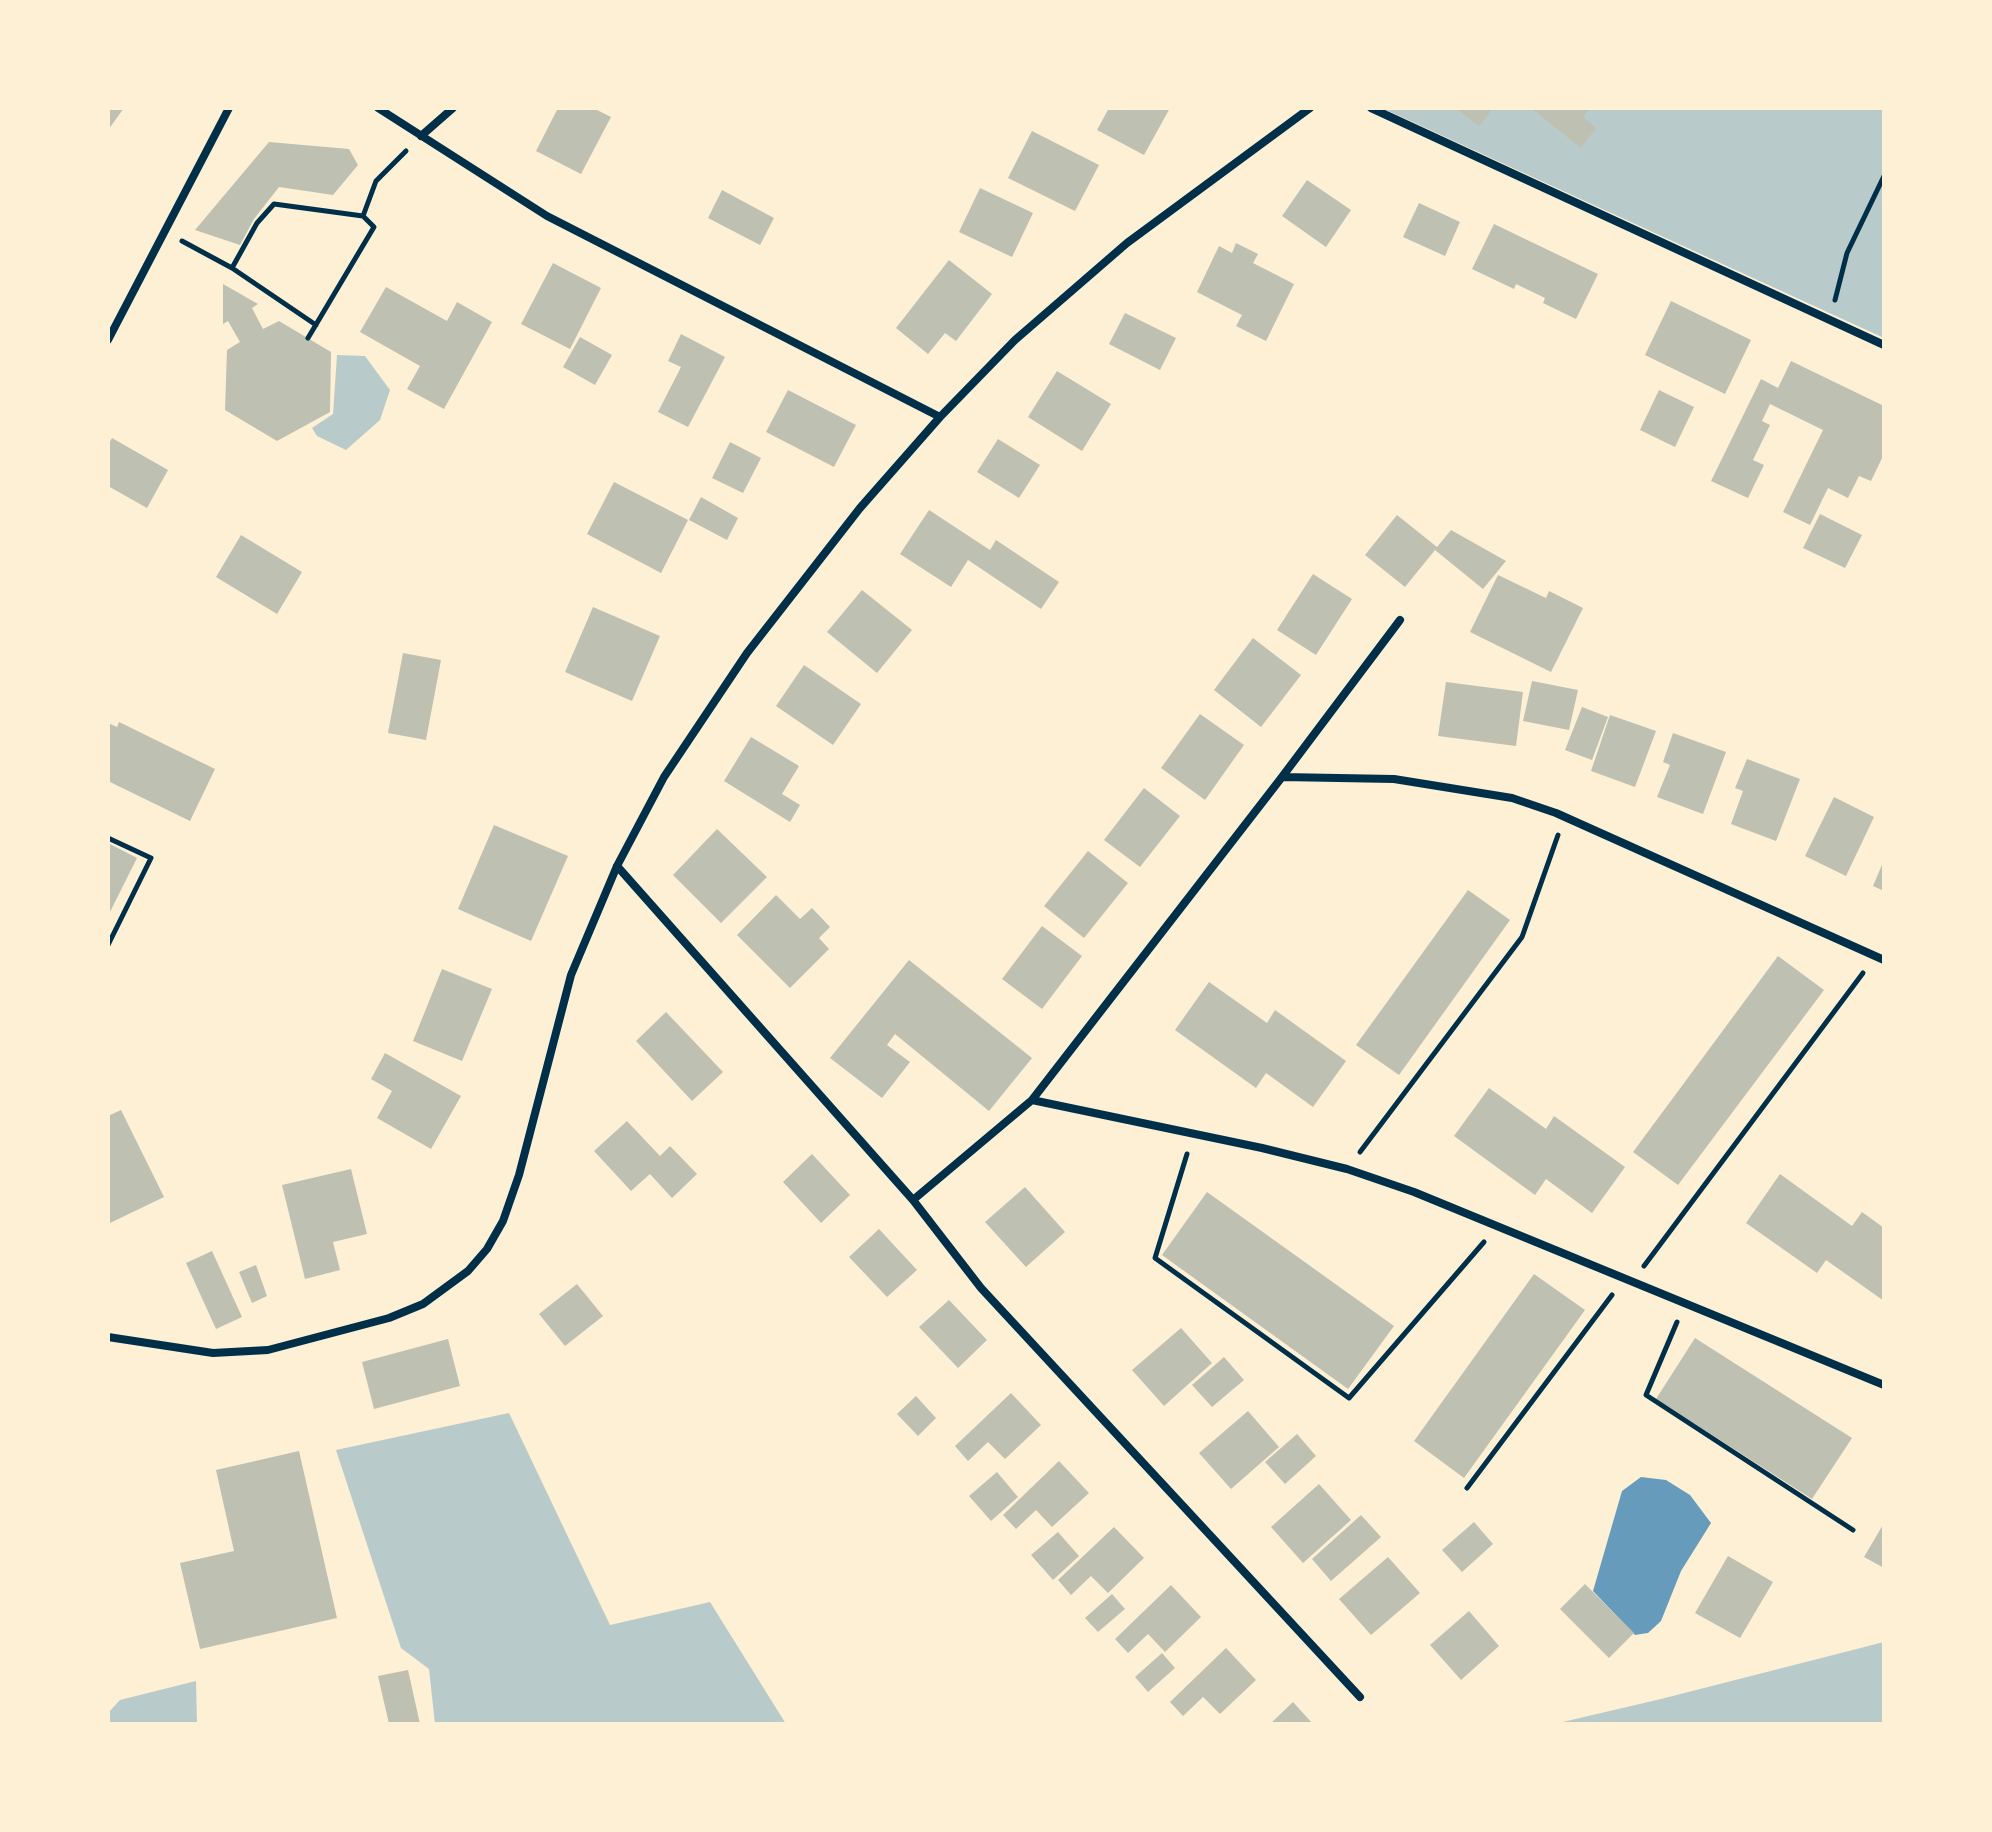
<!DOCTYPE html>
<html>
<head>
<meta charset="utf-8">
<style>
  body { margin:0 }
  #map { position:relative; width:1992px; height:1832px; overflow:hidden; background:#fdf0d5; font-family:Karla,sans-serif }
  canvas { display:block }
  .frame { position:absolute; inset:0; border:110px solid #fdf0d5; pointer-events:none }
</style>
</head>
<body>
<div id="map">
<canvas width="1992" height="1832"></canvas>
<div class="frame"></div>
</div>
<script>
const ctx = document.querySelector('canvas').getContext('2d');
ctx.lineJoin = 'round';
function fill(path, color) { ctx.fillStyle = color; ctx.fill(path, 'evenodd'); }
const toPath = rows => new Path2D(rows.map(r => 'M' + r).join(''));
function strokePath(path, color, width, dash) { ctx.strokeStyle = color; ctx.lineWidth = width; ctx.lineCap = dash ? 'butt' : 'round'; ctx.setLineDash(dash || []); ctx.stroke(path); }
fill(toPath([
  [1382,108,1884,108,1884,338],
  [337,355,365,356,390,390,380,420,346,450,317,436,312,428,333,414],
  [509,1413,610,1625,710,1602,786,1724,435,1724,429,1669,401,1648,336,1450],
  [1884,1642,1884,1724,1554,1724,1661,1699],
  [196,1681,197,1724,108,1724,108,1713,120,1700]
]), '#b9caca');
fill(toPath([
  [1641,1477,1666,1480,1690,1495,1711,1523,1681,1571,1661,1621,1648,1633,1635,1635,1593,1591,1622,1491]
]), '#669bbc');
fill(toPath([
  [108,108,124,108,108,130],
  [558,108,593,108,611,117,581,174,536,151],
  [1109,108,1170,108,1144,155,1097,130],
  [1456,108,1493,108,1479,126],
  [1531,108,1590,108,1583,117,1596,128,1581,148],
  [1032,131,1099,165,1075,211,1008,178],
  [269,142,349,149,358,165,333,195,279,187,254,219,240,245,195,230],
  [1307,180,1351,210,1326,247,1282,216],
  [980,188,1033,213,1012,257,959,232],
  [722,190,774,218,760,245,708,218],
  [1419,203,1460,222,1445,256,1403,237],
  [1494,224,1598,274,1576,319,1543,303,1545,298,1516,284,1514,289,1472,269],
  [1236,243,1258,254,1253,263,1294,284,1266,341,1236,326,1242,315,1197,292,1219,246,1232,253],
  [949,260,992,294,956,341,945,333,928,354,896,328],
  [553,263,601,288,570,349,521,324],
  [223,284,258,304,252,308,263,329,279,321,331,352,330,412,277,441,225,410,227,350,240,342,228,321,223,324],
  [386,287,447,321,457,302,492,322,444,409,407,389,420,366,360,332],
  [1671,301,1751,340,1725,394,1645,355],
  [1125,313,1176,338,1160,370,1109,344],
  [681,334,725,357,688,427,658,412,681,367,668,361],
  [580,337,612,355,595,385,563,367],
  [1791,361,1884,406,1884,454,1871,481,1859,476,1848,498,1828,488,1810,525,1783,512,1823,430,1770,404,1762,421,1770,425,1753,460,1764,465,1748,498,1711,481,1761,379,1778,388],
  [1057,371,1111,404,1082,451,1028,417],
  [788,390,856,425,834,467,766,432],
  [1659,390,1694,407,1675,447,1640,430],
  [112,438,168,470,147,508,108,486,108,445],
  [998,439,1040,465,1019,498,977,472],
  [730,442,761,458,743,493,712,478],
  [614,482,688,520,661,573,587,534],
  [701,497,738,518,727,540,689,520],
  [929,510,990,550,996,540,1059,582,1041,609,968,560,951,587,900,554],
  [1820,514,1862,535,1845,568,1803,548],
  [1397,515,1437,547,1451,530,1506,561,1483,589,1435,550,1405,587,1365,555],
  [241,535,302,572,277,614,216,577],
  [1313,574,1352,599,1316,655,1277,630],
  [1498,575,1546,598,1549,591,1583,608,1551,672,1470,632],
  [862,590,912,630,877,673,827,632],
  [593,607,660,636,632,701,565,672],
  [1253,638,1301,675,1261,727,1214,690],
  [403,653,441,660,426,740,388,733],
  [804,665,861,704,833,745,776,706],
  [1532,681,1578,690,1569,730,1523,721],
  [1446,682,1523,692,1516,746,1438,736],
  [1582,707,1608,717,1592,760,1565,750],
  [1200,714,1244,745,1205,800,1161,768],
  [1610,715,1656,731,1635,787,1591,771],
  [119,722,215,769,190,821,108,781,108,723,117,727],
  [1673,733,1726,752,1703,814,1657,797,1670,765,1663,762],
  [751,737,799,766,782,794,800,805,790,822,724,781],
  [1747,759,1800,779,1776,841,1731,824,1743,791,1735,788],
  [1144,788,1180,816,1140,867,1104,840],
  [1834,797,1874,817,1846,876,1805,856],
  [494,825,568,856,531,941,458,909],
  [717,829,767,877,721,923,673,875],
  [108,843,137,858,108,916],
  [1088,851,1128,883,1084,938,1044,906],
  [1884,860,1884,891,1873,886],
  [1468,890,1510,920,1399,1075,1356,1045],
  [776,895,800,919,812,908,830,927,819,938,829,949,790,988,737,935],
  [1042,926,1082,956,1042,1009,1002,979],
  [1778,956,1824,990,1678,1185,1633,1152],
  [909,960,1032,1058,989,1111,895,1034,887,1045,910,1062,882,1098,830,1058],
  [442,969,492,989,462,1061,413,1041],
  [1209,982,1267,1023,1275,1010,1346,1061,1313,1107,1266,1073,1256,1088,1175,1030],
  [666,1012,723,1072,692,1101,636,1041],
  [385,1053,461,1096,431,1149,377,1118,392,1091,371,1079],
  [1489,1088,1546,1129,1554,1116,1625,1167,1592,1213,1546,1179,1535,1195,1454,1136],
  [121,1110,164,1197,108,1224,108,1116],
  [627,1121,660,1156,670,1146,697,1174,672,1198,650,1174,631,1191,594,1151],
  [812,1154,850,1195,821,1223,783,1182],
  [351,1169,367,1234,333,1242,340,1270,305,1279,282,1185],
  [1780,1174,1852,1226,1862,1212,1884,1228,1884,1301,1826,1260,1817,1273,1746,1223],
  [1025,1187,1065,1232,1026,1267,985,1222],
  [1207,1192,1394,1326,1348,1389,1162,1255],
  [879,1229,917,1270,887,1297,849,1257],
  [212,1251,242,1317,216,1329,186,1263],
  [256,1265,267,1296,252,1303,239,1272],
  [1534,1274,1585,1310,1464,1478,1414,1441],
  [577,1284,603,1316,565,1346,539,1314],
  [949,1300,987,1340,958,1368,919,1327],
  [1181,1328,1212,1363,1164,1406,1132,1370],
  [1695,1338,1852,1438,1812,1499,1656,1399],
  [448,1339,460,1386,374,1409,362,1362],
  [1224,1357,1244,1380,1212,1407,1192,1385],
  [1011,1393,1041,1425,1005,1459,988,1442,968,1461,955,1446],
  [916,1396,936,1418,918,1436,897,1414],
  [1248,1411,1279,1447,1231,1489,1199,1453],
  [1297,1434,1316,1456,1285,1484,1265,1462],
  [299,1451,337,1618,200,1649,180,1563,234,1551,216,1470],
  [1059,1461,1089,1493,1052,1527,1036,1510,1016,1529,1003,1515],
  [997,1472,1018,1497,991,1521,969,1496],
  [1319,1484,1351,1520,1303,1563,1271,1527],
  [1361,1515,1381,1537,1331,1581,1312,1559],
  [1474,1522,1493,1544,1462,1572,1442,1550],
  [1884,1523,1884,1568,1864,1557],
  [1114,1527,1144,1558,1108,1593,1091,1576,1071,1595,1058,1580],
  [1058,1532,1079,1556,1053,1580,1031,1555],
  [1728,1556,1773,1582,1740,1638,1695,1613],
  [1388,1557,1420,1593,1371,1635,1339,1599],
  [1585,1584,1634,1633,1609,1658,1560,1609],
  [1171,1585,1201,1617,1165,1652,1148,1634,1128,1653,1115,1639],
  [1112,1594,1125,1609,1098,1632,1085,1618],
  [1469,1611,1499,1646,1461,1680,1430,1645],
  [1226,1648,1256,1680,1220,1714,1203,1697,1183,1716,1170,1702],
  [1162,1653,1175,1668,1148,1692,1135,1677],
  [408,1670,420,1724,389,1724,378,1676],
  [1293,1702,1313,1724,1270,1724]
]), '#bec0b2');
strokePath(toPath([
  [182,241,232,268],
  [1835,300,1847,253,1884,176],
  [316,325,232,268,257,223,274,204,363,216],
  [308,338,374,227,363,216,376,181,406,151],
  [108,838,151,858,108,945],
  [1360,1152,1522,937,1558,835],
  [1187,1154,1155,1258,1349,1398,1484,1242],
  [1644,1266,1863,973],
  [1677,1322,1646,1395,1853,1530],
  [1467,1488,1612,1295]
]), '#003049', 5);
strokePath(toPath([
  [378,108,547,216,940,417],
  [1371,108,1884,345],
  [421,136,453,108],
  [108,340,229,108],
  [1282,777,1400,620],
  [617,866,913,1200,1032,1100,1262,1148,1347,1169,1414,1192,1884,1385],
  [1032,1100,1282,777,1394,779,1512,798,1556,813,1884,960],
  [913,1200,981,1288,1360,1697],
  [108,1337,213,1353,268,1350,389,1318,423,1304,468,1271,487,1249,503,1221,519,1175,571,975,617,866,664,777,747,653,860,508,940,417,1015,340,1127,243,1310,108]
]), '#003049', 8);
</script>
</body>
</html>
